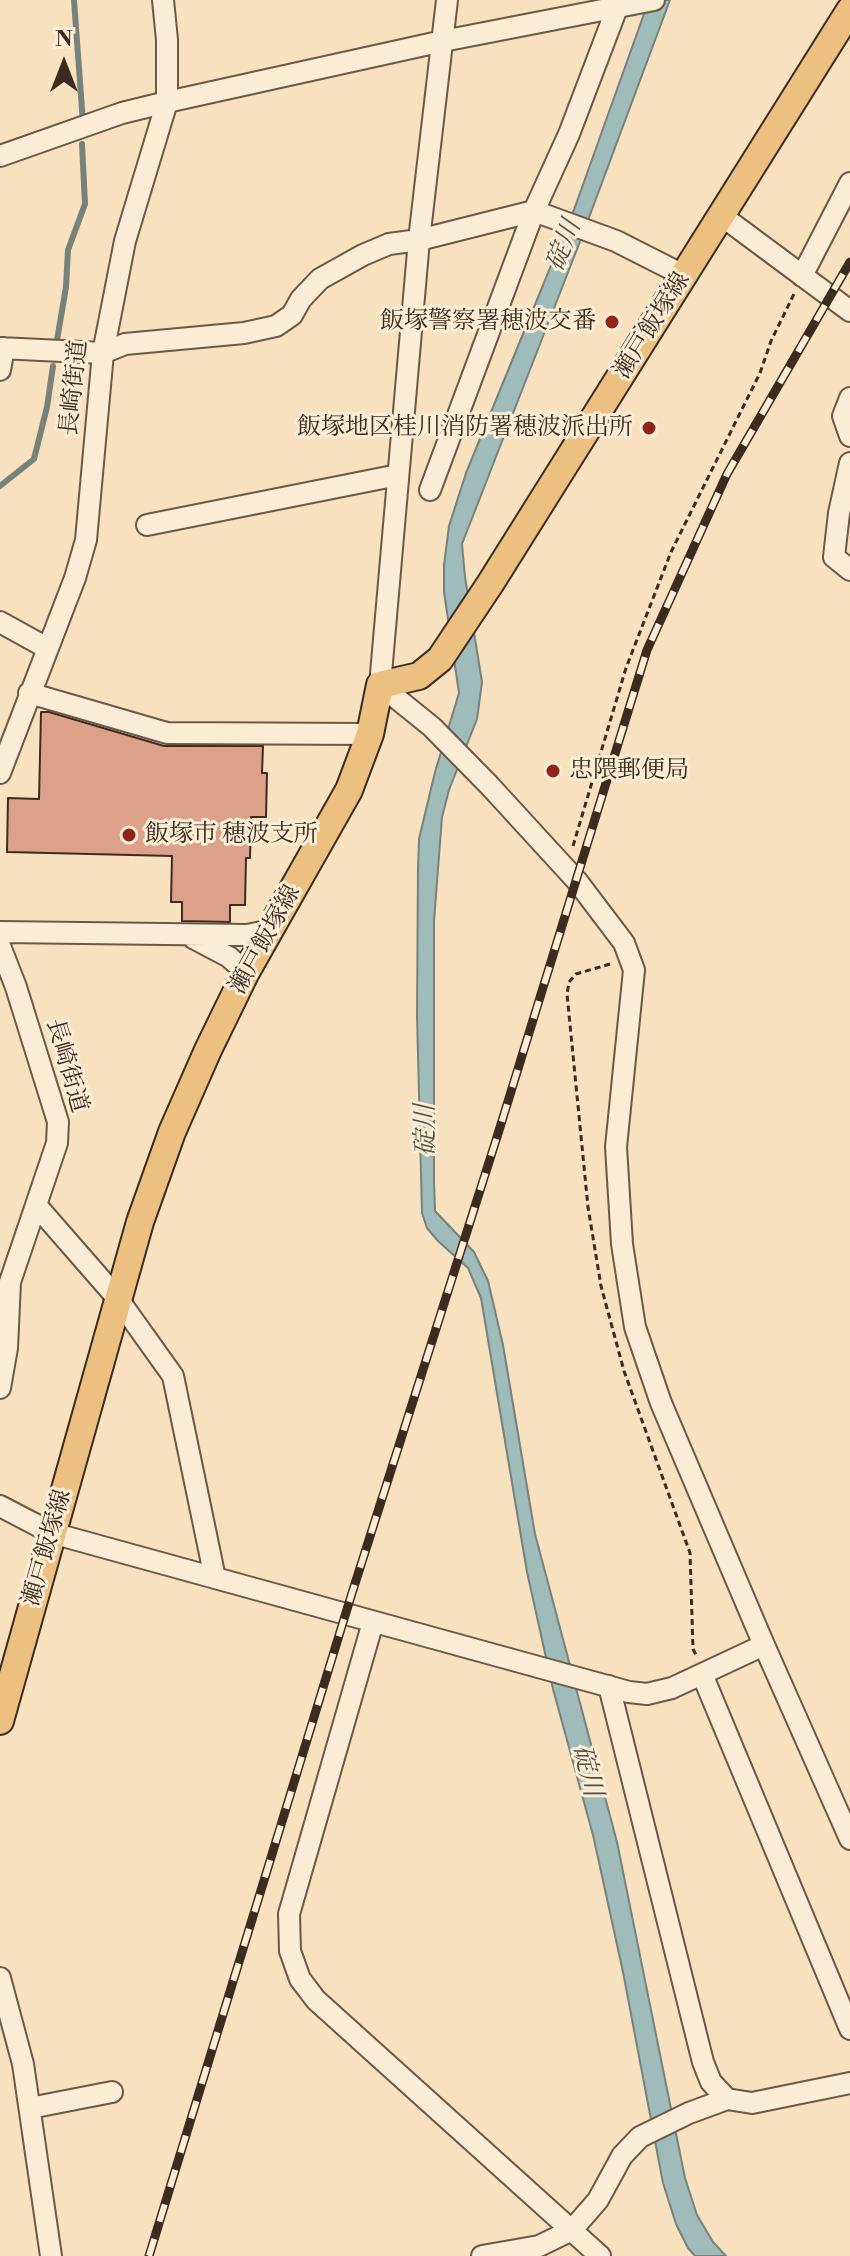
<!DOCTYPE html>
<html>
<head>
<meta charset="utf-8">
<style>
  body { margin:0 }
  #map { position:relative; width:850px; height:2256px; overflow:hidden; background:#f7e1bf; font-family:"Libre Bodoni",serif }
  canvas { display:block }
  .north { position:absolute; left:24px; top:24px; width:80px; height:80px; -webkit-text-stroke:6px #faecd5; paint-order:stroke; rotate:0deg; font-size:22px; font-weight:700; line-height:32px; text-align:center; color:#3c2b1f }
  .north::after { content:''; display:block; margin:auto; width:28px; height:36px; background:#3c2b1f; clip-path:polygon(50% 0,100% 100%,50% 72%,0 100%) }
</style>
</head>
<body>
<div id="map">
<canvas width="850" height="2256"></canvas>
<div class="north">N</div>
</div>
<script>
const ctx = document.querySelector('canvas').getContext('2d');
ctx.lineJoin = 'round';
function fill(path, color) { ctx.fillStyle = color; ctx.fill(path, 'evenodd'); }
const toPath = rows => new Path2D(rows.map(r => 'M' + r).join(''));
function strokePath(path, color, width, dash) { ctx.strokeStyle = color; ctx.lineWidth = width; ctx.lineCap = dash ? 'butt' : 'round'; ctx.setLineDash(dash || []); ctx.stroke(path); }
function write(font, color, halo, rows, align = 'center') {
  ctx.font = font + ' "Libre Bodoni","Noto Serif JP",serif'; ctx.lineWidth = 6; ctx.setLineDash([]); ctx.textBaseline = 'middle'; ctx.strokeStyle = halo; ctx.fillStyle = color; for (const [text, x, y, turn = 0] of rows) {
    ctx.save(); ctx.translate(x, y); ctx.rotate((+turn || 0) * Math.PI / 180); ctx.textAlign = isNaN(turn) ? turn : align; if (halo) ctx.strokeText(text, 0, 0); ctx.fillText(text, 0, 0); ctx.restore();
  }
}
const water = toPath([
  [649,0,670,0,581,239,462,544,465,577,482,682,477,719,449,790,442,817,434,921,434,1182,435,1211,474,1252,488,1281,503,1345,535,1534,617,1842,685,2178,697,2215,713,2242,726,2256,695,2256,688,2248,676,2224,663,2183,623,1972,593,1835,553,1689,527,1572,481,1298,468,1268,438,1241,427,1228,422,1213,417,1015,418,869,419,839,435,772,459,693,444,592,444,565,449,526,466,473,575,207,649,0]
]);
fill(water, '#9fbcba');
strokePath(water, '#77827c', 2);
strokePath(toPath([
  [74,0,83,123],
  [56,346,66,287,68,250,85,204,82,144],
  [0,486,34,459,47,407,53,366]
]), '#77827c', 6);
const building = toPath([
  [41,712,49,712,164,746,263,746,262,773,267,773,266,817,251,817,250,858,246,858,245,905,230,905,230,922,182,921,182,902,171,902,172,856,7,852,8,798,39,799,41,712]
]);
fill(building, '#dda18a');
strokePath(building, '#3c2b1f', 2);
const minor = toPath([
  [447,0,419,240,380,685,432,727,489,785,577,881,624,943,634,970,616,1147,622,1244,635,1327,661,1403,764,1645,850,1839],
  [0,156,122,113,167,102,443,41,654,0],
  [722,216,850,311],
  [802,276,850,183],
  [0,348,103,353,125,344,244,333,276,326,292,315,301,299,320,279,363,255,389,244,419,240,534,211,616,241,685,276],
  [0,370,4,348],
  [850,398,843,416,850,436],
  [850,463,839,513,834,557,850,570],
  [430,490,534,211,569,134,620,0],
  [147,525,398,475],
  [0,622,47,648],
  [29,693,167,733,370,734],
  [0,773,75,578,86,540,103,353,125,241,167,102,167,40,163,0],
  [0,932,247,935,262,932,272,926],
  [193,938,229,957,246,972],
  [0,946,16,987,58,1122,57,1143,10,1282,7,1348,0,1388],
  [36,1205,118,1299,173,1376,215,1578],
  [0,1506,52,1533,629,1692,647,1694,672,1688,764,1645],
  [373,1622,289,1914,290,1951,300,1979,316,2000,600,2256],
  [702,1674,850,2029],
  [609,1686,703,2062,711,2082,727,2099,752,2103,850,2083],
  [0,1978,23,2064,51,2256],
  [30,2108,112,2092],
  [482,2256,539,2246,572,2230,598,2200,622,2156,640,2137,689,2113,727,2099]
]);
const major = toPath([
  [0,1721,140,1222,172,1132,208,1050,246,972,349,790,370,734,380,685,419,676,440,659,490,584,850,10]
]);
strokePath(minor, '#6b5847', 24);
strokePath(major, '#3c2b1f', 30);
strokePath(toPath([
  [573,846,626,668,671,552,760,373,771,341,794,294],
  [610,964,576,974,569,982,567,994,588,1207,601,1286,624,1371,690,1553,693,1649,696,1655]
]), '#3c2b1f', 3, [6, 4]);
strokePath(minor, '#faecd5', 20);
strokePath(major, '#ecc080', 26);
const rail = toPath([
  [149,2256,352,1593,497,1137,647,650,727,474,850,262]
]);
strokePath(rail, '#3c2b1f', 9);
strokePath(rail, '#faecd5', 6, [18]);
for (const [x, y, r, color] of [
  [612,322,8,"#8f2418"],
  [649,428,8,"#8f2418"],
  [553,771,8,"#8f2418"],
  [129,835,8,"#8f2418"]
]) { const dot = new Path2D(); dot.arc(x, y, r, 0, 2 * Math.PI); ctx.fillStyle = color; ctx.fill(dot); strokePath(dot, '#faecd5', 3); }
write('24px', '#3c2b1f', '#faecd5', [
  ["飯塚警察署穂波交番",596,322],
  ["飯塚地区桂川消防署穂波派出所",633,428],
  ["忠隈郵便局",569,771,"left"],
  ["飯塚市 穂波支所",145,835,"left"]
], 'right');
write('24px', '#3c2b1f', '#faecd5', [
  ["瀬戸飯塚線",653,326,-58],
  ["長崎街道",75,388,-84],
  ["瀬戸飯塚線",266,940,-61],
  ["長崎街道",66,1066,74],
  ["瀬戸飯塚線",48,1548,-74]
]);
write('italic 26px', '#554f46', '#faecd5', [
  ["碇川",565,246,-69],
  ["碇川",427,1130,-91],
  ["碇川",586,1771,76]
]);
</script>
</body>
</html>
